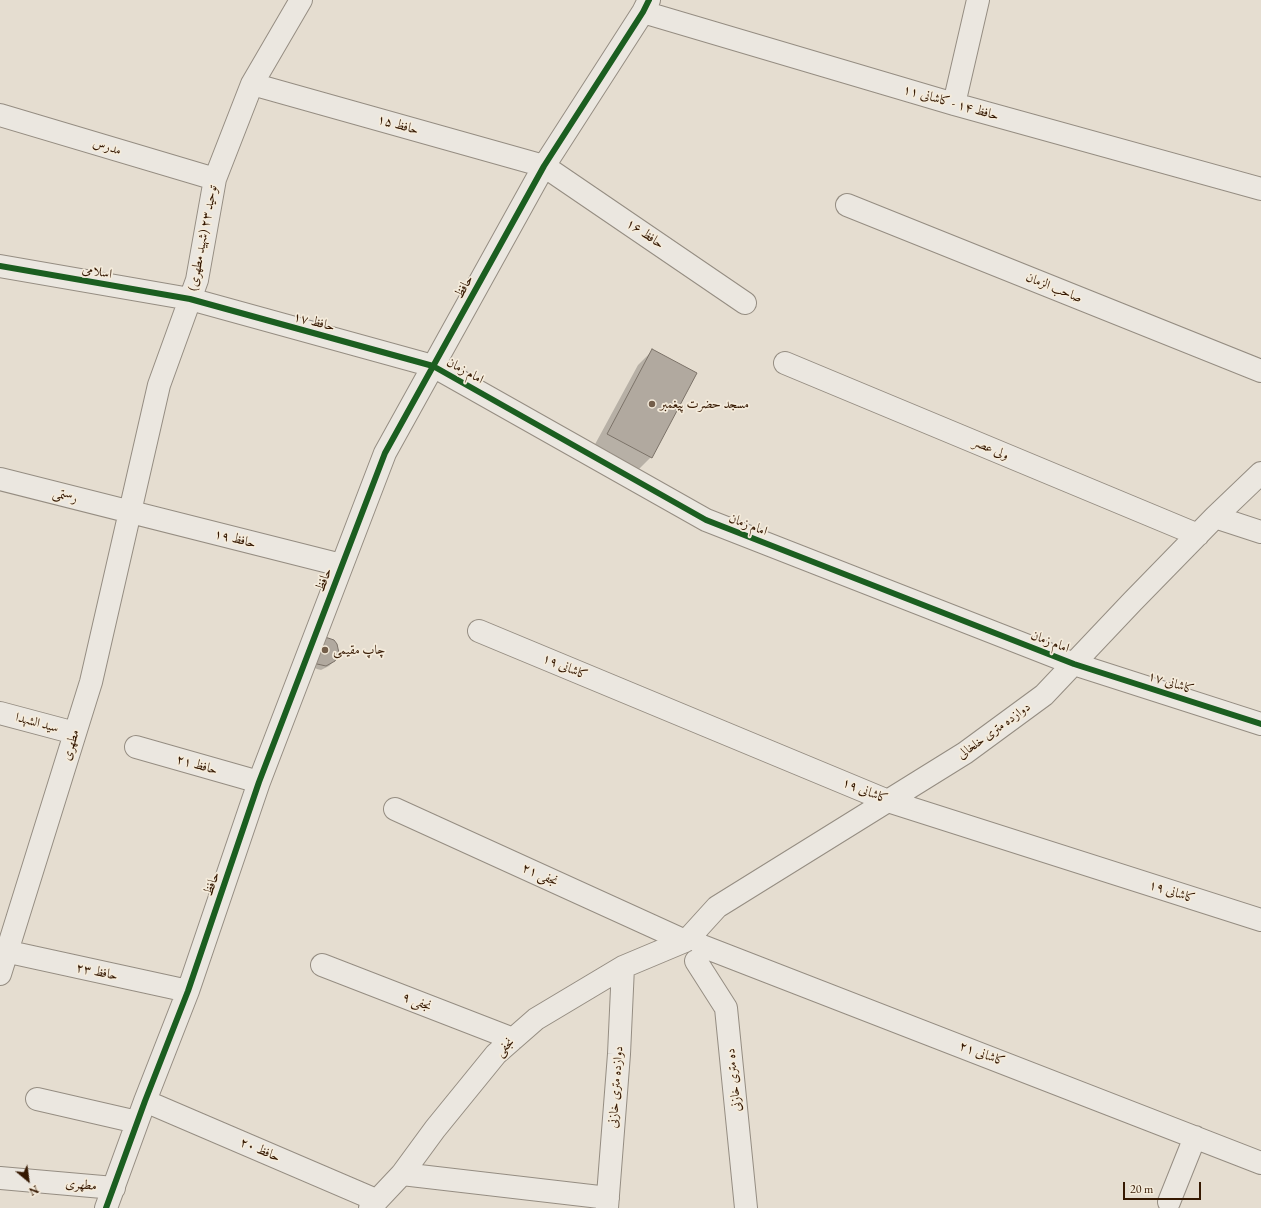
<!DOCTYPE html>
<html>
<head>
<meta charset="utf-8">
<style>
  body { margin:0 }
  #map { position:relative; width:1261px; height:1208px; overflow:hidden; background:#e5ddd0; font-family:"EB Garamond",serif }
  canvas { display:block }
  .north { position:absolute; left:8px; top:1160px; width:40px; height:40px; -webkit-text-stroke:3px #f4ebdb; paint-order:stroke; rotate:151deg; font-size:11px; font-weight:700; line-height:16px; text-align:center; color:#361902 }
  .north::after { content:''; display:block; margin:auto; width:14px; height:18px; background:#361902; clip-path:polygon(50% 0,100% 100%,50% 72%,0 100%) }
  .scale { position:absolute; left:1123px; top:1182px; width:78px; height:18px; box-sizing:border-box; border:2px solid #361902; border-top:0; padding-left:5px; font-size:12px; line-height:14px; white-space:nowrap; color:#361902; -webkit-text-stroke:3px #f4ebdb; paint-order:stroke }
</style>
</head>
<body>
<div id="map">
<canvas width="1261" height="1208"></canvas>
<div class="north">N</div>
<div class="scale">20 m</div>
</div>
<script>
const ctx = document.querySelector('canvas').getContext('2d');
ctx.lineJoin = 'round';
function fill(path, color) { ctx.fillStyle = color; ctx.fill(path, 'evenodd'); }
const toPath = rows => new Path2D(rows.map(r => 'M' + r).join(''));
function strokePath(path, color, width, dash) { ctx.strokeStyle = color; ctx.lineWidth = width; ctx.lineCap = dash ? 'butt' : 'round'; ctx.setLineDash(dash || []); ctx.stroke(path); }
function write(font, color, halo, rows, align = 'center') {
  ctx.font = font + ' "EB Garamond",Amiri,serif'; ctx.lineWidth = 3.5; ctx.setLineDash([]); ctx.textBaseline = 'middle'; ctx.strokeStyle = halo; ctx.fillStyle = color; for (const [text, x, y, turn = 0] of rows) {
    ctx.save(); ctx.translate(x, y); ctx.rotate((+turn || 0) * Math.PI / 180); ctx.textAlign = isNaN(turn) ? turn : align; if (halo) ctx.strokeText(text, 0, 0); ctx.fillText(text, 0, 0); ctx.restore();
  }
}
fill(toPath([
  [652,351,651,457,637,471,593,448,638,365],
  [307,661,334,661,329,666,321,670,317,669,309,665]
]), '#0003');
const building = toPath([
  [652,349,697,373,652,458,607,434,652,349],
  [325,637,334,640,337,644,339,653,335,661,326,666,317,664,313,660,325,637]
]);
fill(building, '#b1a99f');
strokePath(building, '#7b7268', 1);
const minor = toPath([
  [643,12,954,104,1261,189],
  [252,84,544,166,745,303],
  [954,104,978,0],
  [0,115,215,179],
  [847,205,1261,371],
  [0,266,190,299,433,366,706,520,1074,664,1261,724],
  [785,363,1198,535],
  [0,479,341,565],
  [1215,517,1261,532],
  [479,631,888,801,1261,920],
  [0,713,75,733],
  [136,747,259,782],
  [395,809,685,941],
  [687,940,717,907,965,753,1044,695,1132,602,1215,517,1261,473],
  [702,946,1261,1163],
  [0,950,188,991],
  [696,961,726,1008,746,1208],
  [322,965,513,1039],
  [0,974,91,682,159,385,197,280,215,179,252,84,301,0],
  [37,1099,137,1122],
  [145,1101,376,1200],
  [402,1174,608,1198],
  [0,1178,114,1188],
  [1169,1202,1195,1137],
  [106,1208,145,1101,188,991,259,782,385,453,544,166,643,12,649,0],
  [370,1208,402,1174,435,1129,496,1054,536,1019,623,967,685,941],
  [607,1208,619,1054,623,967]
]);
strokePath(minor, '#958d82', 24);
strokePath(minor, '#ebe7e0', 22);
strokePath(toPath([
  [0,266,190,299,433,366,706,520,1074,664,1261,724],
  [106,1208,145,1101,188,991,259,782,385,453,544,166,643,12,649,0]
]), '#1b5e20', 6);
for (const [x, y, r, color] of [
  [652,404,4,"#735e4a"],
  [325,650,4,"#735e4a"]
]) { const dot = new Path2D(); dot.arc(x, y, r, 0, 2 * Math.PI); ctx.fillStyle = color; ctx.fill(dot); strokePath(dot, '#f4ebdb', 1.5); }
write('13px', '#361902', '#f4ebdb', [
  ["حافظ ۱۴ - کاشانی ۱۱",951,103,16],
  ["حافظ ۱۵",398,125,16],
  ["مدرس",107,147,17],
  ["حافظ ۱۶",645,234,34],
  ["توحید ۲۳ (شهید مطهری)",203,238,-79],
  ["اسلامی",97,272,10],
  ["حافظ",464,287,-61],
  ["صاحب الزمان",1054,288,22],
  ["حافظ ۱۷",314,322,15],
  ["امام زمان",465,371,29],
  ["ولی عصر",991,449,23],
  ["رستمی",65,496,14],
  ["امام زمان",748,525,21],
  ["حافظ ۱۹",235,539,14],
  ["حافظ",324,580,-69],
  ["امام زمان",1050,642,21],
  ["کاشانی ۱۹",565,667,23],
  ["کاشانی ۱۷",1171,683,18],
  ["سید الشهدا",37,723,15],
  ["دوازده متری خلخالی",994,731,-36],
  ["مطهری",71,745,-73],
  ["حافظ ۲۱",197,765,16],
  ["کاشانی ۱۹",865,791,22],
  ["نجفی ۲۱",540,875,24],
  ["حافظ",212,884,-71],
  ["کاشانی ۱۹",1172,892,18],
  ["حافظ ۲۳",97,972,12],
  ["نجفی ۹",417,1002,21],
  ["نجفی",505,1047,-43],
  ["کاشانی ۲۱",982,1054,21],
  ["ده متری خازنی",734,1080,-96],
  ["دوازده متری خازنی",616,1087,-86],
  ["حافظ ۲۰",260,1150,23],
  ["مطهری",81,1185,5]
]);
write('13px', '#361902', '#f4ebdb', [
  ["مسجد حضرت پیغمبر",660,404],
  ["چاپ مقیمی",333,650]
], 'left');
</script>
</body>
</html>
